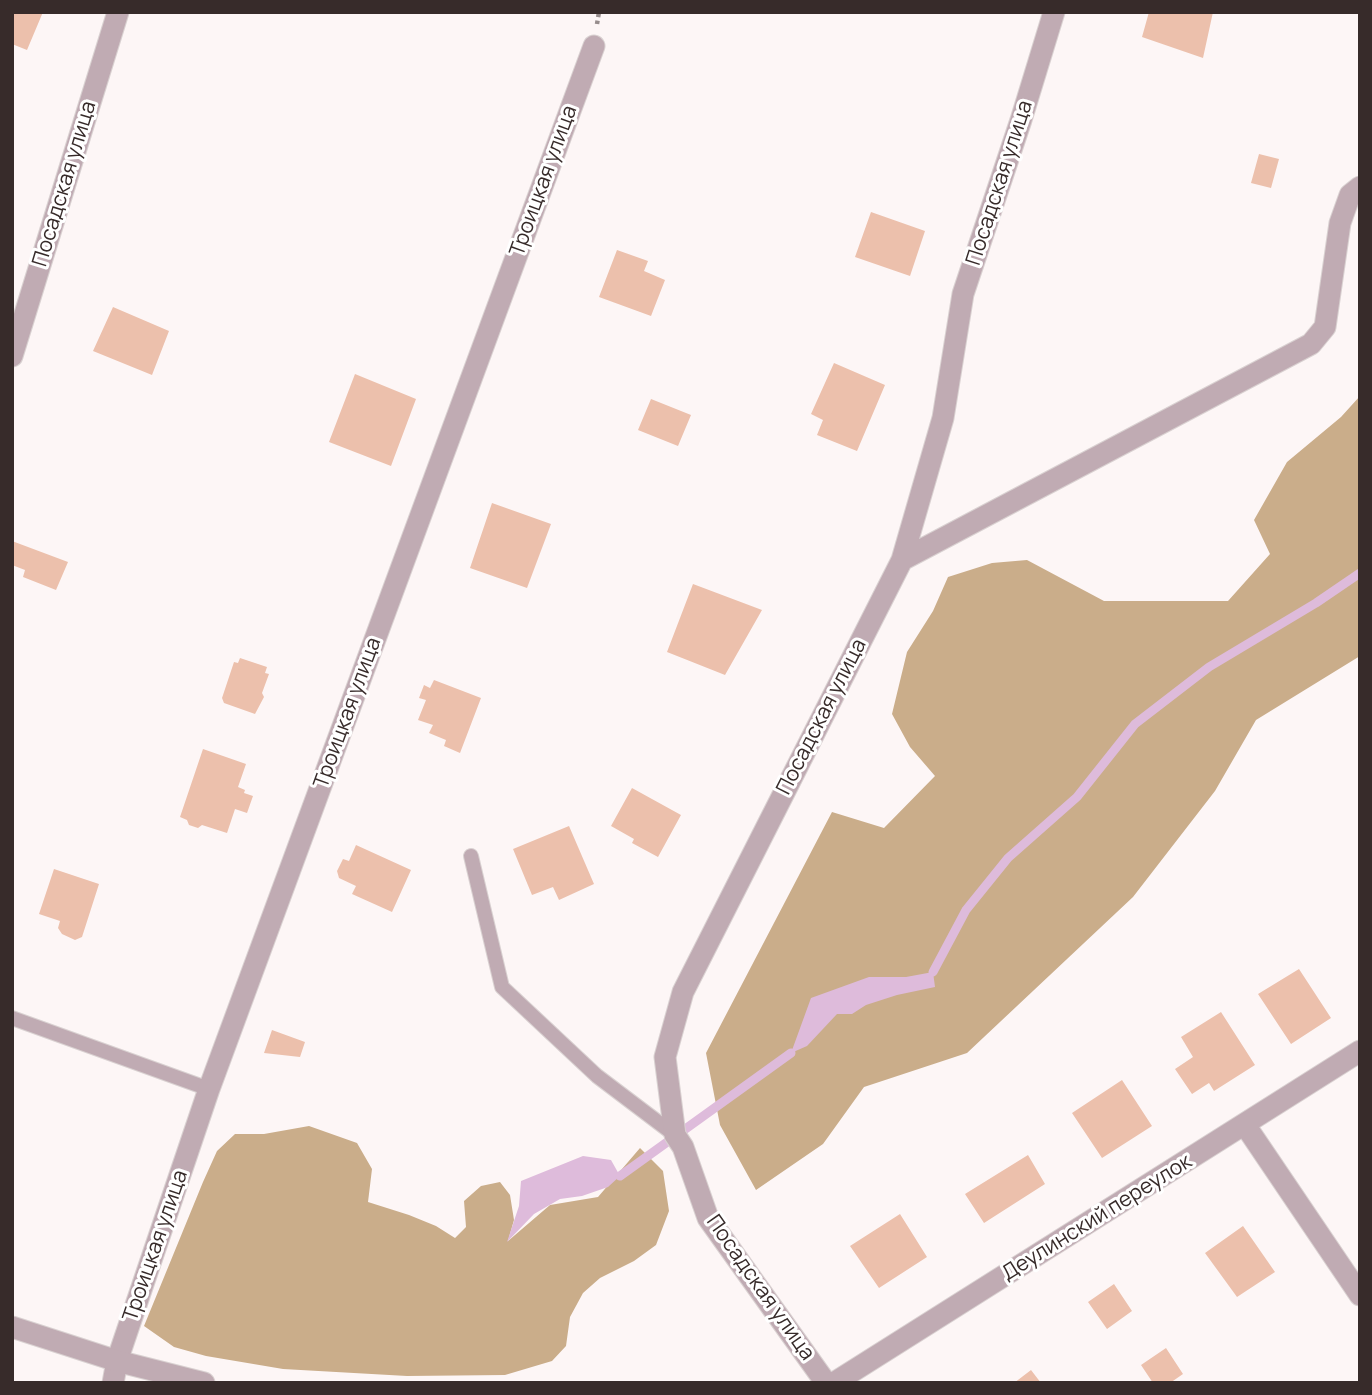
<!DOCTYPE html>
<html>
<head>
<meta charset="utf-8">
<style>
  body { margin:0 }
  #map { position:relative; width:1372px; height:1395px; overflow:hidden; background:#fdf6f6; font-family:Manrope,sans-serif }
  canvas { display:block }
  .frame { position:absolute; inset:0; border:14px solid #372b2a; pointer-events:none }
</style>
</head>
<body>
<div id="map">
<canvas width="1372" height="1395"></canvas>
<div class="frame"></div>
</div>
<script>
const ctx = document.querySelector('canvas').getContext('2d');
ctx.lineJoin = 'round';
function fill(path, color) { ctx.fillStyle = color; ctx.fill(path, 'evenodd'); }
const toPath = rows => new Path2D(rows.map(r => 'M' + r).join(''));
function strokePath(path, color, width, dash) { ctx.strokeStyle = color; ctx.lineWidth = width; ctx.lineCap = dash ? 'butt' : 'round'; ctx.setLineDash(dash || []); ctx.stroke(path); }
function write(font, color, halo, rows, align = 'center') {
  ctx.font = font + ' Manrope,sans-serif'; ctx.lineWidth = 6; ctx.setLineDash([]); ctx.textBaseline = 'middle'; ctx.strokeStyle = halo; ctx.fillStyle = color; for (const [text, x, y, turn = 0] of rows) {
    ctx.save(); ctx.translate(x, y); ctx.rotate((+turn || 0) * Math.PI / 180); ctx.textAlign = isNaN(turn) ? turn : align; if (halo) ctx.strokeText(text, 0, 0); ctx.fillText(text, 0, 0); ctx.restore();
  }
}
fill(toPath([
  [1360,396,1360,656,1256,720,1215,791,1133,897,967,1053,864,1087,823,1144,756,1190,720,1125,706,1053,832,812,884,828,935,776,910,747,892,714,907,652,933,611,948,577,992,563,1027,560,1104,601,1228,601,1270,554,1254,520,1287,462,1341,417],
  [309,1126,357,1143,372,1169,368,1202,409,1215,436,1226,455,1238,466,1227,464,1201,481,1186,500,1182,510,1195,514,1220,508,1241,550,1205,598,1197,640,1148,663,1171,669,1211,656,1245,634,1261,600,1278,583,1293,570,1317,566,1346,552,1361,505,1375,407,1376,283,1369,206,1356,174,1347,144,1326,203,1182,217,1151,235,1134,264,1134]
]), '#caad8a');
fill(toPath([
  [933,972,935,987,897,995,866,1005,852,1014,837,1014,807,1046,791,1053,811,998,869,977,906,977],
  [583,1156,611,1160,620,1176,608,1187,582,1196,560,1199,534,1214,507,1242,519,1206,521,1181]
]), '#debbdb');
strokePath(toPath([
  [933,972,966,910,1008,858,1077,797,1135,724,1209,667,1316,603,1360,573],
  [620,1176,791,1053]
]), '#debbdb', 9);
fill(toPath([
  [12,12,43,12,27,50,12,44],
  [1149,12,1213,12,1203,58,1142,37],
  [1259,154,1279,159,1271,188,1251,183],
  [871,212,925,231,910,276,855,257],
  [617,250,648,261,644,271,665,280,651,316,599,297],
  [113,307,169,331,152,375,93,351],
  [834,363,885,385,857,451,817,435,823,420,811,414],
  [355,374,416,399,391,466,329,442],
  [651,399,691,415,678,446,638,430],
  [492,503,551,524,527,588,470,568],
  [12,541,68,562,56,590,23,577,25,570,12,565],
  [693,584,762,610,725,675,667,652],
  [240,658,267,667,265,673,269,674,262,693,264,697,255,714,224,703,222,698,234,662,238,663],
  [434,680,481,698,460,753,444,746,446,740,429,733,433,725,418,720,426,700,419,698,424,685,430,688],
  [203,749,246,764,238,787,245,790,244,793,253,796,247,813,235,809,227,833,202,825,198,828,189,825,187,820,180,817],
  [632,788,681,815,658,857,632,843,634,839,611,826],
  [569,826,594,884,559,900,553,887,532,895,513,849],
  [356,845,411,870,392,912,352,894,356,886,339,878,337,871,343,859,349,861],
  [54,869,99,884,82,937,75,940,62,934,58,928,60,921,39,914],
  [1299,969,1331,1018,1291,1044,1258,994],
  [1221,1012,1255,1065,1214,1091,1209,1083,1192,1094,1175,1069,1193,1057,1181,1037],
  [272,1030,305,1042,300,1057,264,1053],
  [1122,1080,1152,1126,1102,1158,1072,1113],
  [1028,1155,1045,1184,984,1223,965,1194],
  [900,1214,927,1257,879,1288,850,1246],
  [1243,1226,1275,1272,1237,1297,1205,1253],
  [1114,1284,1132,1311,1107,1329,1088,1302],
  [1166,1348,1183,1374,1170,1383,1153,1383,1141,1365],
  [1031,1370,1041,1383,1014,1383]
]), '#ecc0ac');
const service = toPath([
  [471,856,502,987,597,1076,675,1135],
  [12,1018,209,1089]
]);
const minor = toPath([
  [12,356,118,12],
  [902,560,1311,344,1325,327,1340,223,1350,195,1360,187],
  [1245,1125,1360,1295],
  [113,1383,117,1361,209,1089,594,46],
  [826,1383,708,1218,683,1147,675,1135,665,1057,683,992,902,560,943,418,963,294,1021,120,1054,12],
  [834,1383,1360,1051]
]);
const tertiary = toPath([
  [12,1327,117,1361,204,1383]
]);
strokePath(service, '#d9d1d1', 16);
strokePath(minor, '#d9d1d1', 23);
strokePath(tertiary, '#d9d1d1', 23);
strokePath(toPath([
  [597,24,599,12]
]), '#978d8d', 4.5, [3.5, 3.5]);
strokePath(service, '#c0abb3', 14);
strokePath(minor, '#c0abb3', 21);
strokePath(tertiary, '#c0abb3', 21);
write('21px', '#372b2a', '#fff', [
  ["Троицкая улица",544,181,-70],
  ["Посадская улица",1000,183,-72],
  ["Посадская улица",65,184,-73],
  ["Троицкая улица",348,713,-70],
  ["Посадская улица",822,717,-63],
  ["Деулинский переулок",1097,1218,-32],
  ["Троицкая улица",156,1246,-71],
  ["Посадская улица",760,1288,55]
]);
</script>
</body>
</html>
